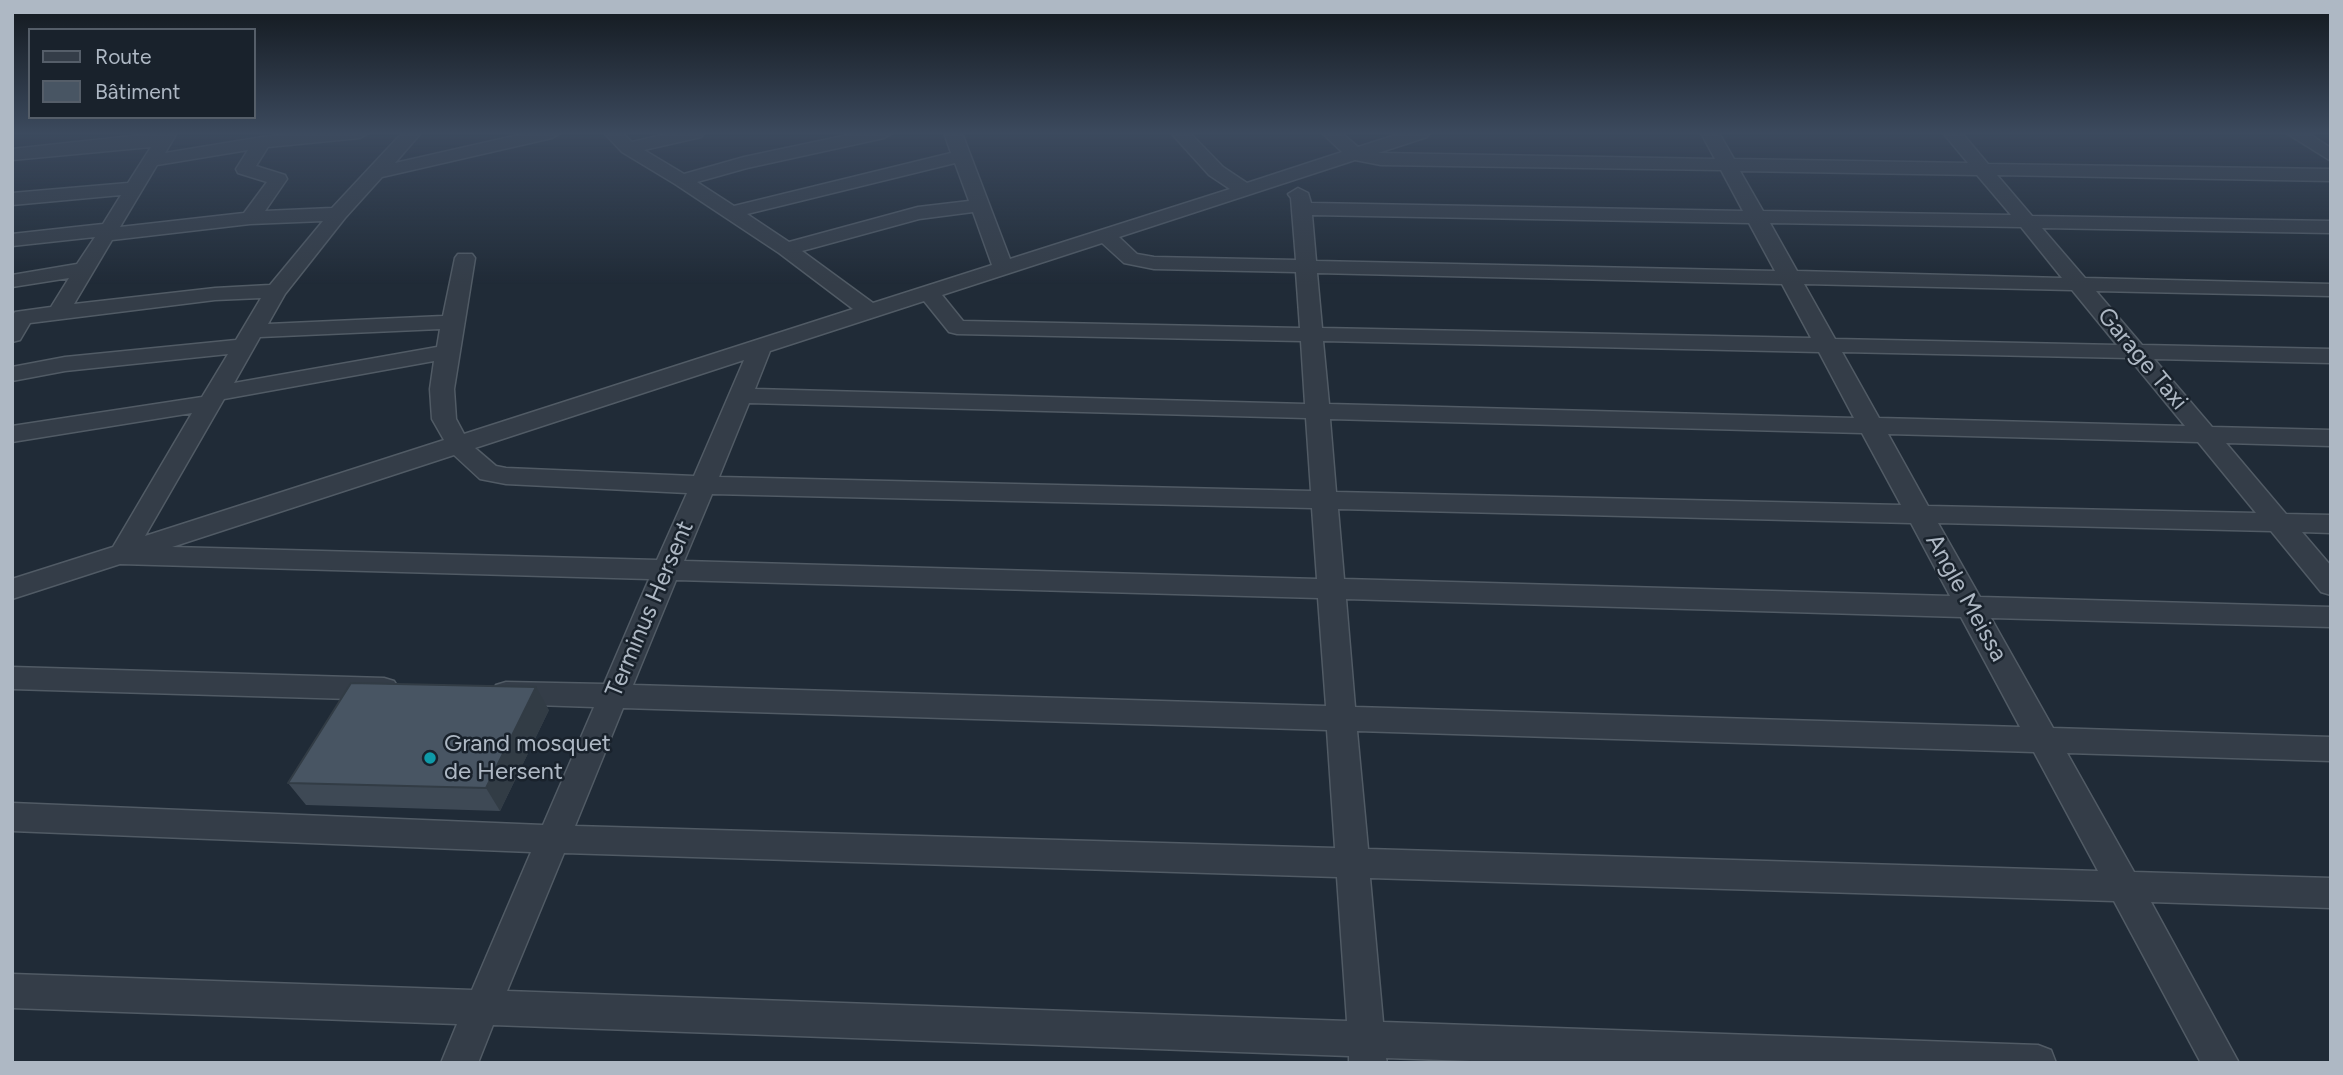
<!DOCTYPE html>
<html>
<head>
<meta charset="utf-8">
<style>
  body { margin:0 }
  #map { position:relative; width:2343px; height:1075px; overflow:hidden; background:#202b37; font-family:Figtree,sans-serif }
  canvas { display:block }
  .frame { position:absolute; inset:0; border:14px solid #aeb8c4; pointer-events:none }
  .legend { position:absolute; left:28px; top:28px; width:228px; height:91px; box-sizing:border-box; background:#19222c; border:2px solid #555e69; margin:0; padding:9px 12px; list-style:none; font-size:21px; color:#aeb8c4 }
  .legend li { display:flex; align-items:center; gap:14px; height:35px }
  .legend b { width:35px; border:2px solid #555e69 }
</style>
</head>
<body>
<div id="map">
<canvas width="2343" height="1075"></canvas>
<div class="frame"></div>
<ul class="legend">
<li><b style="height:9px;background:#343d48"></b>Route</li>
<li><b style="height:19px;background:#485563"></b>Bâtiment</li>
</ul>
</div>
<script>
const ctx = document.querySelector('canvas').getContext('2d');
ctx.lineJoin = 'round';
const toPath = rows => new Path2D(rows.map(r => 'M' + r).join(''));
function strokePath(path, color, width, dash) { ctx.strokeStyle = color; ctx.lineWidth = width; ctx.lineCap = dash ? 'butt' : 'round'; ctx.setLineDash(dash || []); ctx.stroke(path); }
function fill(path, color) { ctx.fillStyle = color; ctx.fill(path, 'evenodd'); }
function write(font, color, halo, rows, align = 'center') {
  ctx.font = font + ' Figtree,sans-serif'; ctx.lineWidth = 5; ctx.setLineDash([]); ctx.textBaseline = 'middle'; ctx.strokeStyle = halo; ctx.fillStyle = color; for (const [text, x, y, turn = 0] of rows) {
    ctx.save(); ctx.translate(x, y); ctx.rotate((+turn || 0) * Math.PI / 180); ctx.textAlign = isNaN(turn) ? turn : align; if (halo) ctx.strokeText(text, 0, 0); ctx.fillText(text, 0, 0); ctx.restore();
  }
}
const minor = toPath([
  [159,133,177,133,165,153,262,137,298,133,369,133,360,138,268,147,256,166,285,175,287,179,265,211,332,208,402,133,421,133,395,163,527,133,561,133,552,138,382,177,345,218,285,294,268,324,443,316,455,258,458,254,472,254,475,258,454,389,456,419,464,434,853,309,779,253,675,184,622,152,604,133,623,133,632,142,670,133,704,133,701,137,644,150,684,174,744,157,857,133,893,133,884,138,747,168,697,182,734,206,951,153,944,133,962,133,1010,259,1230,189,1209,175,1171,133,1190,133,1223,167,1247,183,1342,152,1322,133,1342,133,1358,147,1402,133,1430,133,1427,137,1378,153,1381,153,1715,159,1701,133,1719,133,1734,159,1968,163,1943,133,1962,133,1988,164,2331,169,2331,181,1997,175,2032,216,2331,221,2331,233,2042,228,2085,278,2331,284,2331,296,2096,291,2142,345,2331,349,2331,363,2154,359,2212,427,2331,430,2331,446,2226,443,2286,514,2331,515,2331,533,2302,532,2331,566,2331,595,2321,592,2271,531,1938,523,1980,597,2331,607,2331,627,1991,618,2053,728,2331,737,2331,761,2067,753,2134,872,2331,878,2331,908,2151,902,2239,1063,2201,1063,2114,901,1370,878,1383,1022,2038,1045,2051,1050,2056,1063,1527,1063,1386,1058,1387,1063,1349,1063,1349,1056,493,1025,478,1063,441,1063,457,1024,12,1008,12,974,472,990,531,852,12,831,12,803,543,825,594,707,506,704,496,701,491,693,496,685,506,682,604,684,649,579,120,564,12,599,12,579,113,547,192,413,12,442,12,426,202,397,228,354,65,371,12,381,12,367,65,357,236,340,261,298,215,300,30,323,20,340,12,342,12,317,15,312,51,307,69,278,12,287,12,275,77,264,95,237,12,246,12,234,103,224,121,195,12,205,12,193,128,183,151,147,12,160,12,149,159,133],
  [248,150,236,169,238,173,267,182,244,213,120,227,157,165,248,150],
  [1355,160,1381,165,1721,170,1743,211,1311,203,1308,193,1298,188,1288,194,1291,198,1296,260,1154,257,1137,254,1119,237,1355,160],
  [955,163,969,201,918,207,789,242,747,214,955,163],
  [1740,171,1977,175,2011,215,1763,211,1740,171],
  [973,212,992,265,873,303,802,251,919,219,973,212],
  [1312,215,1749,223,1775,271,1316,261,1312,215],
  [323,221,270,285,215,288,74,304,112,240,250,224,323,221],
  [1770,223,2021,227,2062,278,1797,271,1770,223],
  [1102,243,1124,263,1154,269,1296,272,1300,328,963,321,942,295,1102,243],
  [1317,273,1782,284,1811,338,1322,328,1317,273],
  [1804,284,2072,290,2117,345,1835,339,1804,284],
  [924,301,949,332,957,334,1301,341,1305,404,755,389,770,351,924,301],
  [440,329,437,347,234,383,260,337,440,329],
  [1323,341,1819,352,1854,418,1329,404,1323,341],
  [1842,352,2129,358,2185,426,1879,418,1842,352],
  [744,360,694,476,506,468,496,466,475,448,744,360],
  [434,361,430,389,432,419,444,440,145,536,224,399,434,361],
  [749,403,1306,418,1311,491,719,477,749,403],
  [1330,419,1862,433,1901,505,1336,492,1330,419],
  [1888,434,2198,442,2256,513,1928,506,1888,434],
  [454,455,480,479,506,484,687,493,657,560,172,547,454,455],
  [712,494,1312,508,1317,579,684,561,712,494],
  [1338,509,1911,523,1950,596,1344,579,1338,509],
  [676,580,1318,598,1326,706,633,685,676,580],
  [1346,599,1961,617,2020,727,1355,707,1346,599],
  [623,708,1327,730,1335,848,575,826,623,708],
  [1357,731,2034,752,2098,871,1368,849,1357,731],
  [564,853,1337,877,1347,1021,507,991,564,853],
  [2286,133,2308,133,2331,148,2331,161,2286,133],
  [12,667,384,678,394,681,399,689,394,697,384,700,12,689,12,667]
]);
strokePath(minor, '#515b65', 3);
fill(minor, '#343d48');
fill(toPath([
  [549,710,500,811,306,805,288,783]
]), '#3e4955');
fill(toPath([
  [536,687,549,710,500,811,486,788]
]), '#323c45');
const building = toPath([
  [351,683,536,687,486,788,288,783,351,683]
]);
fill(building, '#485563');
strokePath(building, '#323c45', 2);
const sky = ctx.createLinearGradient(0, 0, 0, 284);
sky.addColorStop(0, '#12181e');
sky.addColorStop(0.47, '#3c4a5e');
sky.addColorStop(1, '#3c4a5e00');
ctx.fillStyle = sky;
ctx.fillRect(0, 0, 2343, 284);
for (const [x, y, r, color] of [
  [430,758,7,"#0f9aa8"]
]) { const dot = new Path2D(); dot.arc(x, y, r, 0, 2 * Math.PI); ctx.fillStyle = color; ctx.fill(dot); strokePath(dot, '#19222c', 2.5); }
write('24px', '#aeb8c4', '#19222c', [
  ["Garage Taxi",2142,359,50],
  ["Angle Meissa",1966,598,61],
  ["Terminus Hersent",650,609,-67]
]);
write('24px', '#aeb8c4', '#19222c', [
  ["Grand mosquet",444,744],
  ["de Hersent",444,772]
], 'left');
</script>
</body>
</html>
